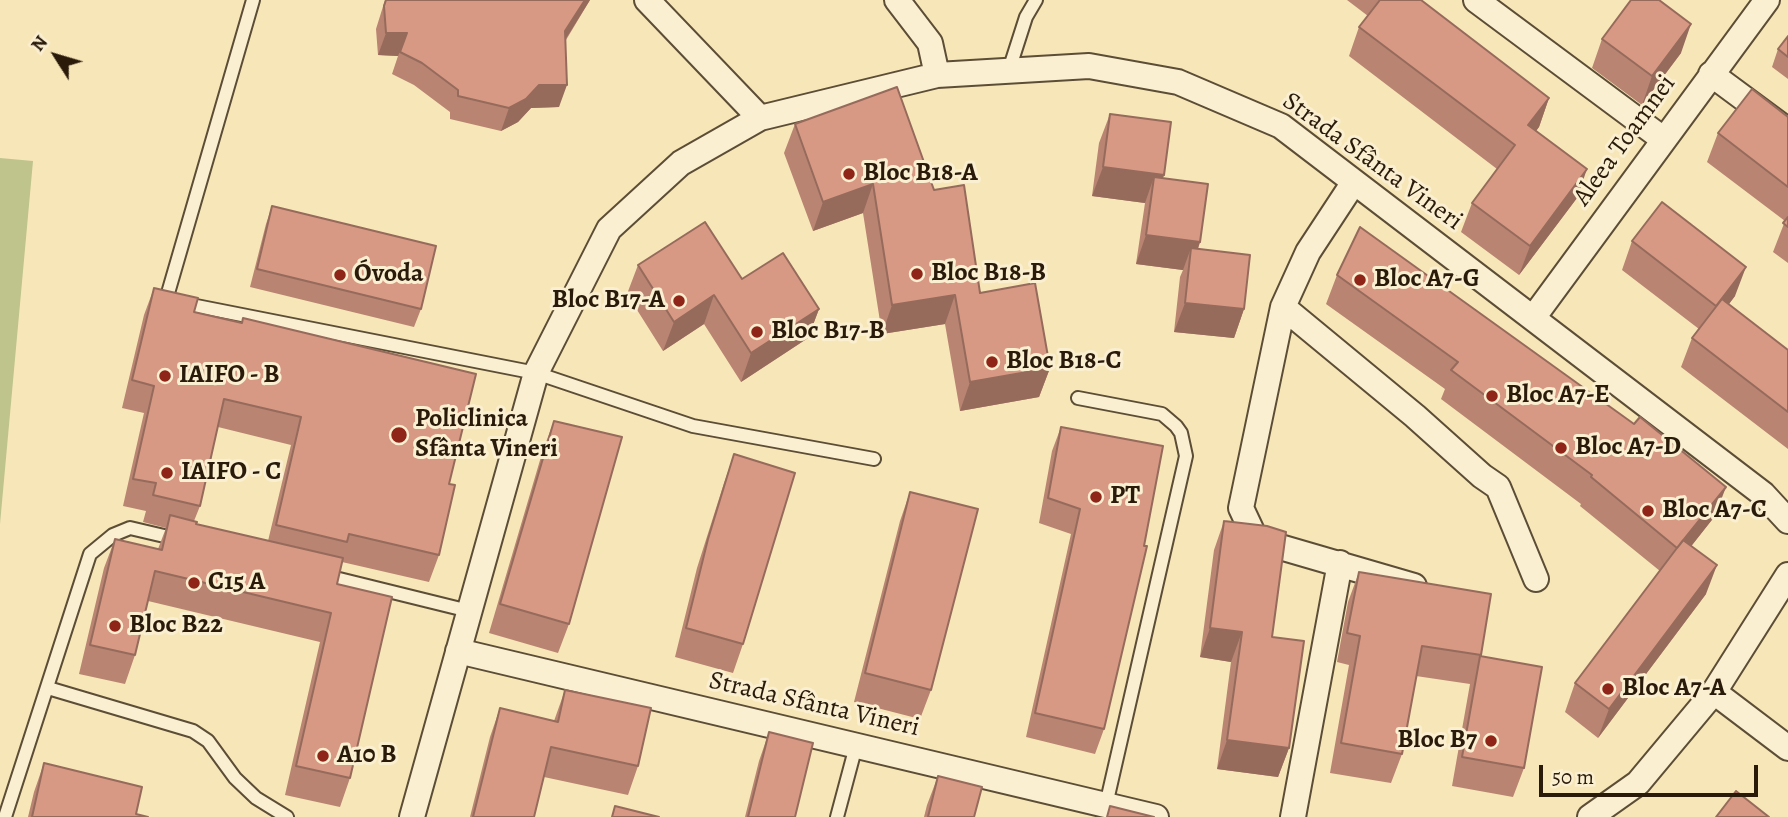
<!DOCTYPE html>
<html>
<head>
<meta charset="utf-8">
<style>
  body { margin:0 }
  #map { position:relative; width:1788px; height:817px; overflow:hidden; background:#f7e6b8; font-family:Alegreya,serif }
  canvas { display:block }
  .north { position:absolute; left:21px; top:21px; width:70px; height:70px; -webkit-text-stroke:5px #faefd1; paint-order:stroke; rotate:307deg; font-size:19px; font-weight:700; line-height:28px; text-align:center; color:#291a0a }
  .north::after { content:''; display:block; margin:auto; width:24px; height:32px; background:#291a0a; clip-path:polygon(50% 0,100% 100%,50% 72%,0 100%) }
  .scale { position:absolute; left:1539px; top:765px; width:219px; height:32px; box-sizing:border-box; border:4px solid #291a0a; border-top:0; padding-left:9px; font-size:21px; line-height:24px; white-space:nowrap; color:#291a0a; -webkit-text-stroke:5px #faefd1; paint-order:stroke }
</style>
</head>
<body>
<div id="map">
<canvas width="1788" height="817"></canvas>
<div class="north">N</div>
<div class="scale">50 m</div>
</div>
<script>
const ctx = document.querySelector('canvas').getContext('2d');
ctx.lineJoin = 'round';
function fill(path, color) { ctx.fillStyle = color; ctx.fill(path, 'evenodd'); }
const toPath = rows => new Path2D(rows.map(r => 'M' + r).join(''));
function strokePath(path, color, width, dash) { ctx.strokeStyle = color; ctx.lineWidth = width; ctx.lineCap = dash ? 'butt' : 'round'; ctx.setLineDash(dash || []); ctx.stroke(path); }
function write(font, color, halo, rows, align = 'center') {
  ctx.font = font + ' Alegreya,serif'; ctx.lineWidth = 6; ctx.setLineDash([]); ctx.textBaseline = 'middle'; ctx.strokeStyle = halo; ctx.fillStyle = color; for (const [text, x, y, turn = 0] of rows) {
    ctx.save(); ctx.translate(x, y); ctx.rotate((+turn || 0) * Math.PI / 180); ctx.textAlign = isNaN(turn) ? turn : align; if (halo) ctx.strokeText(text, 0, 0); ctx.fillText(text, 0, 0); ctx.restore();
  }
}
fill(toPath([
  [0,158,33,161,0,524]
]), '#bfc48d');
const lane = toPath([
  [253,0,166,300,536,373,693,426,874,459],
  [1009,70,1026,17,1036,0],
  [1078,398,1162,414,1176,426,1181,433,1186,456,1106,805],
  [323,575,469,611],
  [48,688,193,731,208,741,235,778,256,798,287,817],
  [5,817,90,554,113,535,130,528,177,539],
  [837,817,856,746]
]);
const street = toPath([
  [647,0,760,118],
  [897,0,930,43,937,75],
  [1476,0,1663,139],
  [1711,74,1788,131],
  [1354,182,1308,252,1283,307,1241,508,1256,540,1414,586],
  [1283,307,1415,416,1482,476,1498,487,1536,579],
  [1533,318,1767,0],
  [458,651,1156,817],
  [1714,692,1788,748],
  [412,817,536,373,609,229,681,163,760,118,937,75,1089,66,1178,82,1281,126,1763,494,1788,521],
  [1293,817,1340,563],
  [1590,817,1638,783,1714,692,1788,575]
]);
strokePath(lane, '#5c4d36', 16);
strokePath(street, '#5c4d36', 28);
strokePath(lane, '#faefd1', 12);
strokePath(street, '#faefd1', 24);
fill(toPath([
  [385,0,590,0,566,40,559,107,531,108,518,122,501,131,450,119,450,112,414,85,392,74,398,56,378,55,376,29],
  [1347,0,1421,0,1549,98,1539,127,1536,131,1577,198,1519,275,1461,232,1472,203,1497,169,1349,56,1359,27,1368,16],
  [1788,36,1788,79,1772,67,1778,49],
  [1602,39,1681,53,1642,105,1592,68],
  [1110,114,1164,175,1163,178,1200,242,1198,249,1244,309,1234,338,1174,332,1180,277,1183,270,1136,264,1145,203,1092,196,1099,143],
  [1788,117,1788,263,1773,252,1785,221,1707,162,1718,133],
  [795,124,934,190,980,293,1050,368,1039,397,960,411,945,324,882,334,863,213,813,231,784,153],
  [272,206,421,309,414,327,250,287,266,224],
  [1632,241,1735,296,1729,304,1788,350,1788,449,1681,367,1692,338,1699,329,1622,270],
  [638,265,742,279,819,309,808,338,741,382,704,324,663,351,627,294],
  [1337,275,1715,516,1691,546,1706,594,1598,738,1565,712,1575,683,1660,571,1580,506,1581,504,1441,399,1445,389,1326,304],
  [154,288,194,312,449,484,439,555,429,582,342,562,337,584,350,778,340,807,285,795,320,642,148,601,135,655,125,684,79,674,104,568,115,539,158,549,166,528,143,522,146,511,123,506,144,413,122,408,144,315],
  [218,427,291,445,268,541,196,524,194,521,200,506],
  [554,421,569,624,558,653,489,633,543,450],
  [1061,427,1144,546,1104,729,1095,754,1026,737,1071,534,1039,523,1052,451],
  [734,454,743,644,733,673,675,657,697,568,724,483],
  [910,492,931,690,920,719,854,702,900,521],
  [1224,521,1272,637,1289,748,1278,777,1217,769,1231,662,1200,657,1214,550],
  [1359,572,1481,656,1524,768,1513,797,1452,786,1470,684,1416,676,1402,754,1391,783,1330,773,1349,665,1337,662,1348,602],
  [565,690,638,766,628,795,544,777,534,817,470,817,490,737,500,708,554,721],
  [769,732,795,817,745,817,759,761],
  [44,763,136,814,148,817,28,817,34,792],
  [938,776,974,817,924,817,927,805]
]), '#b98472');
fill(toPath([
  [585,0,590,0,557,53,565,31],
  [1691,24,1681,53,1642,105,1652,76],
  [386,33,407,33,398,56,378,55],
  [539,85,567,85,559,107,531,108,518,122,501,131,509,108],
  [1549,98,1539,127,1518,154,1528,125],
  [1103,167,1164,175,1153,204,1154,177,1145,203,1092,196],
  [1587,169,1577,198,1519,275,1530,246],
  [873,184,863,213,813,231,823,202],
  [1146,235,1200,242,1190,271,1191,248,1183,270,1136,264],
  [1746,267,1735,296,1705,335,1716,306],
  [714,295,704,324,663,351,674,322],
  [955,295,945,324,882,334,892,305],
  [1185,303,1244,309,1234,338,1174,332],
  [819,309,808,338,741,382,751,353],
  [1050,368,1039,397,960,411,970,382],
  [1726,487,1715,516,1667,577,1677,548],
  [1717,565,1706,594,1598,738,1609,709],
  [1210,628,1242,632,1231,662,1200,657],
  [1227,740,1289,748,1278,777,1217,769]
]), '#966b5c');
const building = toPath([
  [386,0,585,0,565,31,567,85,539,85,526,99,509,108,458,96,458,90,422,63,400,52,407,33,386,33,384,6,386,0],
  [1380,0,1421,0,1549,98,1528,125,1587,169,1530,246,1472,203,1515,145,1359,27,1380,0],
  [1631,0,1659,0,1691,24,1652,76,1602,39,1631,0],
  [1788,36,1788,57,1778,49,1788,36],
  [897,87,934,190,964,185,980,293,1035,283,1050,368,970,382,955,295,892,305,873,184,823,202,795,124,897,87],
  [1752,89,1788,117,1788,187,1718,133,1752,89],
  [1110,114,1171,122,1164,175,1103,167,1110,114],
  [1154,177,1208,184,1200,242,1146,235,1154,177],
  [1662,202,1746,267,1716,306,1632,241,1662,202],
  [272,206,436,246,421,309,257,269,272,206],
  [1788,217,1788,227,1783,223,1788,217],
  [705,222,742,279,783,253,819,309,751,353,714,295,674,322,638,265,705,222],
  [1360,227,1634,424,1640,417,1726,487,1677,548,1591,477,1592,475,1451,370,1458,362,1337,275,1360,227],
  [1191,248,1250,255,1244,309,1185,303,1191,248],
  [154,288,198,298,194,312,242,323,243,318,476,374,449,484,455,485,439,555,349,534,347,542,276,525,301,417,224,399,200,506,153,495,156,483,133,479,154,386,132,380,154,288],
  [1722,299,1788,350,1788,412,1692,338,1722,299],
  [554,421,622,437,569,624,500,604,554,421],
  [1061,427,1163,446,1144,546,1147,546,1104,729,1035,713,1080,509,1048,498,1061,427],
  [734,454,795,473,743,644,686,628,708,539,734,454],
  [910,492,978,509,931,690,865,673,910,492],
  [170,515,197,522,196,524,343,558,337,584,392,597,350,778,296,766,331,613,155,571,135,655,90,645,115,539,162,550,170,515],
  [1224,521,1267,526,1286,532,1272,637,1304,641,1289,748,1227,740,1242,632,1210,628,1224,521],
  [1683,540,1717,565,1609,709,1575,683,1683,540],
  [1359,572,1491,594,1481,655,1422,646,1402,754,1341,743,1360,636,1347,633,1359,572],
  [1480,656,1542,667,1524,768,1462,757,1480,656],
  [565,690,651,708,638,766,551,747,534,817,473,817,500,708,558,722,565,690],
  [769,732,813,743,795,817,748,817,769,732],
  [44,763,142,787,136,814,148,817,32,817,44,763],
  [938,776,982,787,974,817,928,817,938,776],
  [1736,791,1769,817,1716,817,1736,791],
  [615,806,659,817,612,817,615,806],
  [1110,806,1154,817,1107,817,1110,806]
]);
fill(building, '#d79984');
strokePath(building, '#966b5c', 2);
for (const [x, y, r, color] of [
  [849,174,7,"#8f2418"],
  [917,274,7,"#8f2418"],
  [340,275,7,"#8f2418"],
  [1360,280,7,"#8f2418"],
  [679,301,7,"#8f2418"],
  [757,332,7,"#8f2418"],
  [992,362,7,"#8f2418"],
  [165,376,7,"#8f2418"],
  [1492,396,7,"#8f2418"],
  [399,435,9,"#8f2418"],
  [1561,448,7,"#8f2418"],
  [167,473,7,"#8f2418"],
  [1096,497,7,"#8f2418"],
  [1648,511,7,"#8f2418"],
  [194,583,7,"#8f2418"],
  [115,626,7,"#8f2418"],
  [1608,689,7,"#8f2418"],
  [1491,741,7,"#8f2418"],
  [323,756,7,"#8f2418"]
]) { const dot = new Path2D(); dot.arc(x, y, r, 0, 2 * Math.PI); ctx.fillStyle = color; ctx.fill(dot); strokePath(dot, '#faefd1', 2.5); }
write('26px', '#291a0a', '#faefd1', [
  ["Aleea Toamnei",1625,141,-54],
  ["Strada Sfânta Vineri",1372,162,36],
  ["Strada Sfânta Vineri",814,705,13]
]);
write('bold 26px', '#291a0a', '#faefd1', [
  ["Bloc B18-A",863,174],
  ["Bloc B18-B",931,274],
  ["Óvoda",354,275],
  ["Bloc A7-G",1374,280],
  ["Bloc B17-A",665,301,"right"],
  ["Bloc B17-B",771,332],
  ["Bloc B18-C",1006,362],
  ["IAIFO - B",179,376],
  ["Bloc A7-E",1506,396],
  ["Policlinica",415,420],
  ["Sfânta Vineri",415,450],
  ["Bloc A7-D",1575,448],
  ["IAIFO - C",181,473],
  ["PT",1110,497],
  ["Bloc A7-C",1662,511],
  ["C15 A",208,583],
  ["Bloc B22",129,626],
  ["Bloc A7-A",1622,689],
  ["Bloc B7",1477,741,"right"],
  ["A10 B",337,756]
], 'left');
</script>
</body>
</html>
